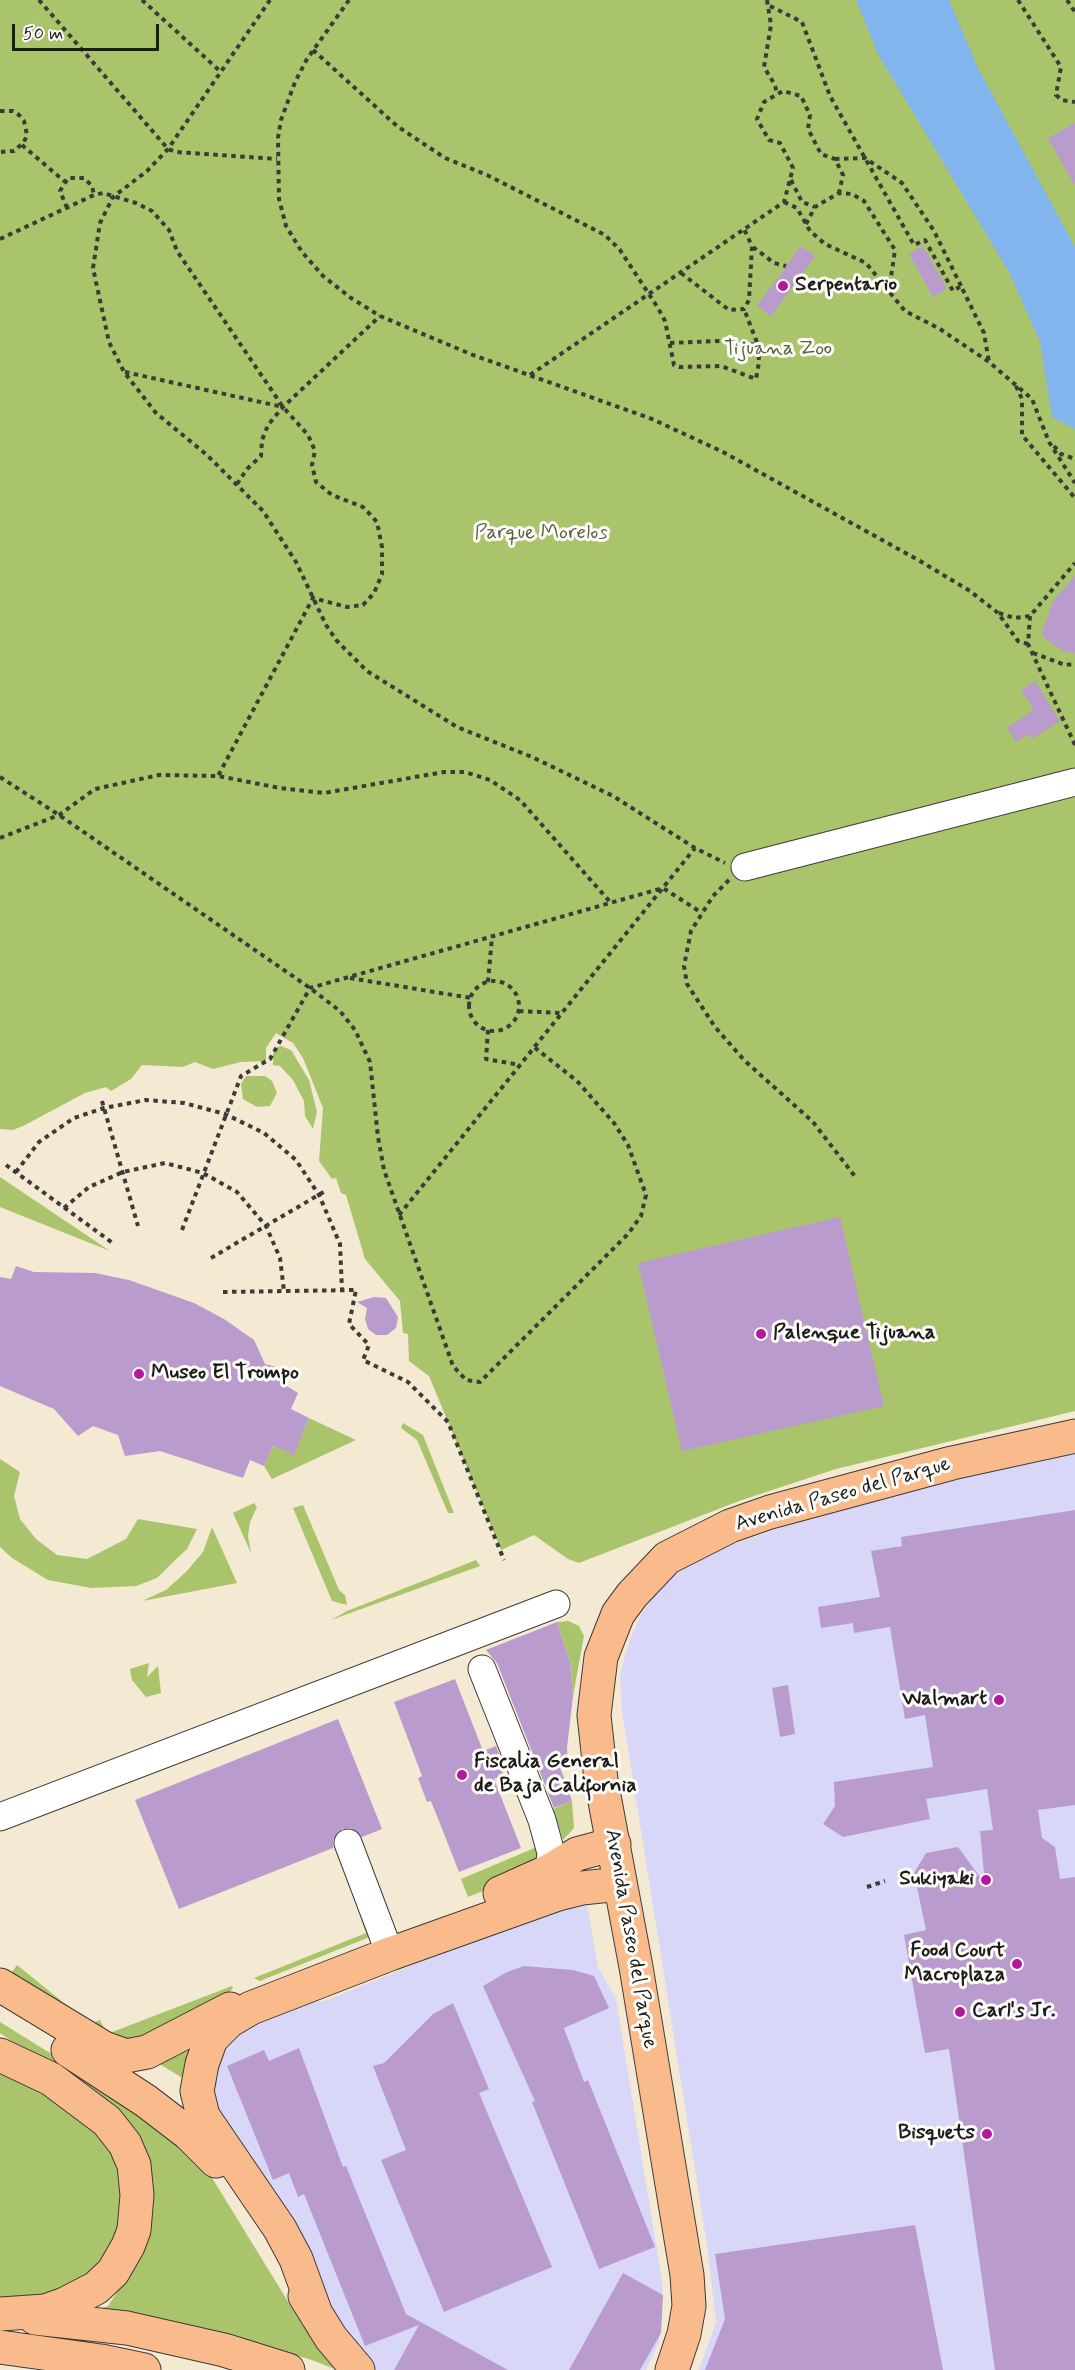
<!DOCTYPE html>
<html>
<head>
<meta charset="utf-8">
<style>
  body { margin:0 }
  #map { position:relative; width:1075px; height:2370px; overflow:hidden; background:#f4e9d3; font-family:Mynerve,sans-serif }
  canvas { display:block }
  .scale { position:absolute; left:12px; top:24px; width:147px; height:27px; box-sizing:border-box; border:3px solid #1c1c1c; border-top:0; padding-left:8px; font-size:18px; line-height:21px; white-space:nowrap; color:#1c1c1c; -webkit-text-stroke:4px #fdfcf7; paint-order:stroke }
</style>
</head>
<body>
<div id="map">
<canvas width="1075" height="2370"></canvas>
<div class="scale">50 m</div>
</div>
<script>
const ctx = document.querySelector('canvas').getContext('2d');
ctx.lineJoin = 'round';
function fill(path, color) { ctx.fillStyle = color; ctx.fill(path, 'evenodd'); }
const toPath = rows => new Path2D(rows.map(r => 'M' + r).join(''));
function strokePath(path, color, width, dash) { ctx.strokeStyle = color; ctx.lineWidth = width; ctx.lineCap = dash ? 'butt' : 'round'; ctx.setLineDash(dash || []); ctx.stroke(path); }
function write(font, color, halo, rows, align = 'center') {
  ctx.font = font + ' Mynerve,sans-serif'; ctx.lineWidth = 6; ctx.setLineDash([]); ctx.textBaseline = 'middle'; ctx.strokeStyle = halo; ctx.fillStyle = color; for (const [text, x, y, turn = 0] of rows) {
    ctx.save(); ctx.translate(x, y); ctx.rotate((+turn || 0) * Math.PI / 180); ctx.textAlign = isNaN(turn) ? turn : align; if (halo) ctx.strokeText(text, 0, 0); ctx.fillText(text, 0, 0); ctx.restore();
  }
}
fill(toPath([
  [1075,1450,1075,2370,699,2370,716,2322,707,2245,622,1711,620,1675,629,1642,642,1613,659,1590,679,1571,706,1554,842,1506],
  [581,1897,587,1904,598,1967,616,1999,663,2287,659,2342,646,2370,377,2370,353,2347,323,2309,253,2157,224,2123,213,2097,215,2075,227,2043,236,2031,308,1996,322,2002]
]), '#d8d7f8');
fill(toPath([
  [0,0,1075,0,1075,1411,836,1469,739,1501,579,1563,568,1559,534,1535,501,1550,429,1376,409,1361,408,1334,403,1333,400,1301,365,1259,346,1195,341,1193,336,1178,332,1179,319,1161,323,1108,303,1058,293,1043,276,1033,266,1048,266,1061,241,1062,213,1069,195,1062,183,1067,142,1065,131,1079,111,1091,106,1087,85,1093,25,1125,13,1130,0,1129],
  [281,1046,291,1050,309,1080,317,1112,313,1129,305,1116,304,1101,293,1080,280,1066,273,1065,273,1054,277,1047],
  [246,1076,265,1076,272,1081,277,1093,270,1106,257,1107,243,1099,241,1084],
  [0,1177,110,1251,0,1207],
  [309,1418,356,1440,272,1479,264,1466,273,1446,294,1454],
  [403,1423,423,1435,454,1513,448,1513,417,1440,401,1428],
  [0,1459,20,1472,14,1496,20,1519,36,1539,57,1555,87,1559,126,1539,138,1519,197,1529,187,1549,172,1563,157,1578,136,1586,91,1588,48,1580,12,1558,0,1547],
  [254,1503,257,1507,250,1522,248,1536,251,1553,233,1513],
  [303,1505,339,1590,345,1595,347,1605,332,1601,293,1508],
  [212,1527,237,1583,142,1601,166,1590,186,1572,203,1552],
  [476,1560,480,1566,331,1620,347,1611],
  [568,1621,579,1626,584,1636,573,1696,570,1661,557,1622],
  [149,1663,147,1677,158,1666,161,1693,146,1697,132,1680,130,1669],
  [572,1801,574,1828,563,1840,553,1809],
  [537,1847,539,1853,537,1869,468,1897,461,1879],
  [361,1919,363,1919,369,1937,367,1938,260,1981,254,1978,366,1933],
  [17,1965,90,2024,100,2020,107,2034,232,1986,233,1988,229,1993,204,2003,145,2041,129,2045,108,2037,0,1976,0,1970,9,1976],
  [0,2022,116,2094,206,2168,292,2308,334,2369,315,2361,230,2335,178,2322,86,2314,108,2306,128,2276,151,2194,38,2060,0,2033],
  [199,2033,186,2080,153,2060],
  [0,2064,124,2148,129,2231,78,2293,0,2298]
]), '#aac46b');
fill(toPath([
  [856,0,949,0,978,68,1075,247,1075,429,1052,417,1040,342,1009,272,878,54]
]), '#82b4ee');
fill(toPath([
  [1075,123,1075,186,1048,138],
  [801,246,815,256,771,316,757,306],
  [923,246,947,289,933,297,909,254],
  [1075,576,1075,653,1063,651,1041,635,1054,600],
  [1035,681,1060,721,1032,739,1028,734,1016,742,1007,728,1034,710,1021,690],
  [840,1217,884,1406,682,1451,638,1263],
  [16,1266,34,1272,95,1273,129,1280,194,1303,224,1319,254,1340,265,1364,280,1368,276,1379,298,1393,291,1409,309,1418,294,1455,273,1446,264,1466,250,1460,243,1478,160,1451,125,1456,118,1435,93,1426,78,1436,54,1409,0,1386,0,1277,11,1279],
  [374,1297,386,1298,398,1317,396,1328,387,1335,376,1335,368,1329,365,1319,367,1308,357,1302],
  [1075,1510,1075,1805,1038,1810,1042,1838,1055,1847,1060,1879,1075,1877,1075,2370,995,2370,949,2049,925,2053,904,1935,926,1930,914,1873,926,1853,958,1847,985,1884,980,1831,993,1830,987,1789,926,1799,930,1819,843,1837,823,1824,835,1806,834,1782,933,1767,925,1715,905,1719,890,1627,854,1633,853,1623,821,1628,818,1607,880,1597,871,1551,902,1546,901,1537],
  [557,1622,570,1661,573,1696,567,1748,568,1765,560,1767,572,1801,554,1808,497,1663,486,1650],
  [455,1679,483,1751,496,1746,505,1770,502,1772,503,1775,494,1779,521,1848,459,1872,431,1801,427,1802,418,1778,422,1776,394,1702],
  [788,1685,795,1734,780,1737,772,1688],
  [338,1719,382,1829,362,1837,351,1828,342,1829,333,1840,333,1848,179,1909,135,1800],
  [524,1966,573,1970,594,1976,609,2008,564,2028,584,2082,588,2080,655,2247,599,2269,532,2102,535,2101,483,1986,507,1972],
  [453,2003,489,2089,479,2093,552,2267,444,2312,381,2160,406,2150,373,2066,384,2063,433,2014],
  [299,2048,343,2167,346,2166,406,2314,508,2370,394,2370,419,2325,365,2346,304,2194,298,2197,289,2173,273,2180,227,2066,264,2050,269,2061],
  [915,2225,943,2370,705,2370,725,2319,715,2254],
  [623,2273,663,2295,661,2333,640,2370,569,2370]
]), '#b99ccd');
const minor = toPath([
  [745,867,1075,782],
  [482,1669,542,1820,551,1853,549,1871],
  [0,1817,556,1604],
  [348,1843,390,1954]
]);
const major = toPath([
  [500,1893,549,1871,577,1854,614,1844],
  [0,1985,104,2048,126,2056,147,2052,230,2009],
  [68,2050,146,2101,189,2134,216,2161],
  [0,2055,51,2079,107,2121,125,2144,134,2165,137,2195,134,2230,128,2246,113,2272,96,2288,65,2304,45,2311,0,2314],
  [305,2296,331,2338,358,2370],
  [316,2314,296,2259,280,2229,203,2116,197,2091,202,2064,211,2039,229,2021,251,2008,390,1954,558,1894,582,1888,620,1884],
  [35,2318,127,2328,224,2350,288,2370],
  [0,2347,101,2361,144,2370],
  [672,2370,684,2334,689,2306,687,2275,636,1967,601,1780,594,1715,601,1657,618,1614,632,1595,667,1558,730,1526,770,1512,952,1463,1075,1436]
]);
strokePath(minor, '#3c3b37', 29);
strokePath(major, '#3c3b37', 35);
strokePath(toPath([
  [39,0,168,149,176,152,277,159],
  [142,0,221,72],
  [270,0,168,149,147,171,113,197,100,223,93,268,109,342,124,372,156,413,207,455,263,511,296,562,326,625,337,641,367,671,457,727,532,757,613,796,695,848,725,863],
  [349,0,307,59,295,82,281,120,278,138,279,199,286,226,302,252,323,276,351,298,380,316,473,355,652,419,723,452,920,561,970,591,998,613,1018,641,1028,644],
  [767,0,771,25,764,67,775,85,777,95],
  [1018,0,1061,67,1056,95,1062,100,1075,102],
  [1067,0,1075,12],
  [770,6,802,22,830,96,914,245,925,240,953,291,961,286,984,333,989,362],
  [313,50,397,126,445,158,487,175,605,235,620,250,658,308,665,321,674,365,680,367,721,366,756,379,759,362,758,345,744,309],
  [0,111,13,111,19,115,24,121,27,135,24,142,14,151,0,152],
  [22,145,64,181],
  [835,159,865,158,902,183,934,231,961,286],
  [791,180,802,202,815,207],
  [784,202,797,208,810,231,825,244,866,263,905,311,940,329,989,362,1032,399,1049,442,1075,483],
  [67,208,60,191,68,178,84,178,92,186,94,195],
  [806,224,815,207,839,193,852,194,864,201,895,250,889,291],
  [0,239,94,195,103,193,136,203,152,211,169,230,177,251,283,407,308,435,315,451,312,465,316,482,332,495,363,507,377,522,382,547,382,574,374,593,363,605,347,607,313,598,218,776],
  [753,247,774,263,786,266],
  [681,273,729,310,744,309,749,300,752,246,744,229],
  [670,343,718,341,758,345],
  [125,372,283,407],
  [530,375,784,202,793,168,780,143,769,140,757,119,764,102,783,91,801,96,810,115,808,129,821,154,835,159,843,175,839,193],
  [1016,386,1022,399,1022,435,1075,498],
  [1054,446,1061,454,1075,459],
  [237,484,247,469,261,456,262,440,268,425,283,407,380,316],
  [999,613,1014,618,1030,616,1075,563],
  [1030,616,1028,644,1075,745],
  [1033,653,1065,665,1075,664],
  [0,777,59,815,310,988,340,1011,355,1030,370,1062,378,1137,384,1170,453,1366,466,1380,480,1382,628,1234,641,1216,646,1195,628,1145,614,1123,577,1081,534,1047],
  [0,838,59,815,95,789,159,775,218,776,280,788,324,793,444,772,465,772,490,780,520,800,611,903],
  [729,880,713,896,691,931,684,966,687,984,715,1027,744,1060,813,1122,857,1179],
  [350,978,471,998],
  '469 1006a25 25 0 1 1 50 0a25 25 0 1 1-50 0Z',
  [488,982,492,937],
  [519,1011,562,1013],
  [488,1030,486,1059,520,1065],
  [102,1101,138,1226],
  [6,1165,114,1244],
  [16,1172,39,1142,74,1118,104,1108,146,1100,184,1103,225,1114,264,1133,296,1160,319,1195,340,1244,342,1290],
  [64,1208,89,1187,123,1172,165,1163,203,1173,237,1192,266,1226,280,1258,284,1291],
  [399,1215,695,848],
  [182,1230,241,1076,270,1059,310,988,663,888,702,913],
  [211,1258,327,1190],
  [223,1292,356,1290,349,1324,369,1345,363,1360,408,1382,448,1422,504,1560],
  [867,1887,885,1881]
]), '#3c3b37', 4, [4.5, 4.5]);
strokePath(minor, '#fff', 27);
strokePath(major, '#fabb8c', 33);
for (const [x, y, r, color] of [
  [783,286,6,"#b5179e"],
  [761,1334,6,"#b5179e"],
  [139,1374,6,"#b5179e"],
  [999,1700,6,"#b5179e"],
  [462,1775,6,"#b5179e"],
  [986,1880,6,"#b5179e"],
  [1017,1964,6,"#b5179e"],
  [960,2012,6,"#b5179e"],
  [987,2134,6,"#b5179e"]
]) { const dot = new Path2D(); dot.arc(x, y, r, 0, 2 * Math.PI); ctx.fillStyle = color; ctx.fill(dot); strokePath(dot, '#fdfcf7', 2); }
write('bold 21px', '#1c1c1c', '#fdfcf7', [
  ["Serpentario",795,286],
  ["Palenque Tijuana",773,1334],
  ["Museo El Trompo",151,1374],
  ["Walmart",987,1700,"right"],
  ["Fiscalia General",474,1763],
  ["de Baja California",474,1787],
  ["Sukiyaki",974,1880,"right"],
  ["Food Court",1005,1952,"right"],
  ["Macroplaza",1005,1976,"right"],
  ["Carl's Jr.",972,2012],
  ["Bisquets",975,2134,"right"]
], 'left');
write('21px', '#555f3c', '#fdfcf7', [
  ["Tijuana Zoo",778,350],
  ["Parque Morelos",541,534]
]);
write('21px', '#1c1c1c', '#fdfcf7', [
  ["Avenida Paseo del Parque",843,1495,-16],
  ["Avenida Paseo del Parque",630,1939,80]
]);
</script>
</body>
</html>
